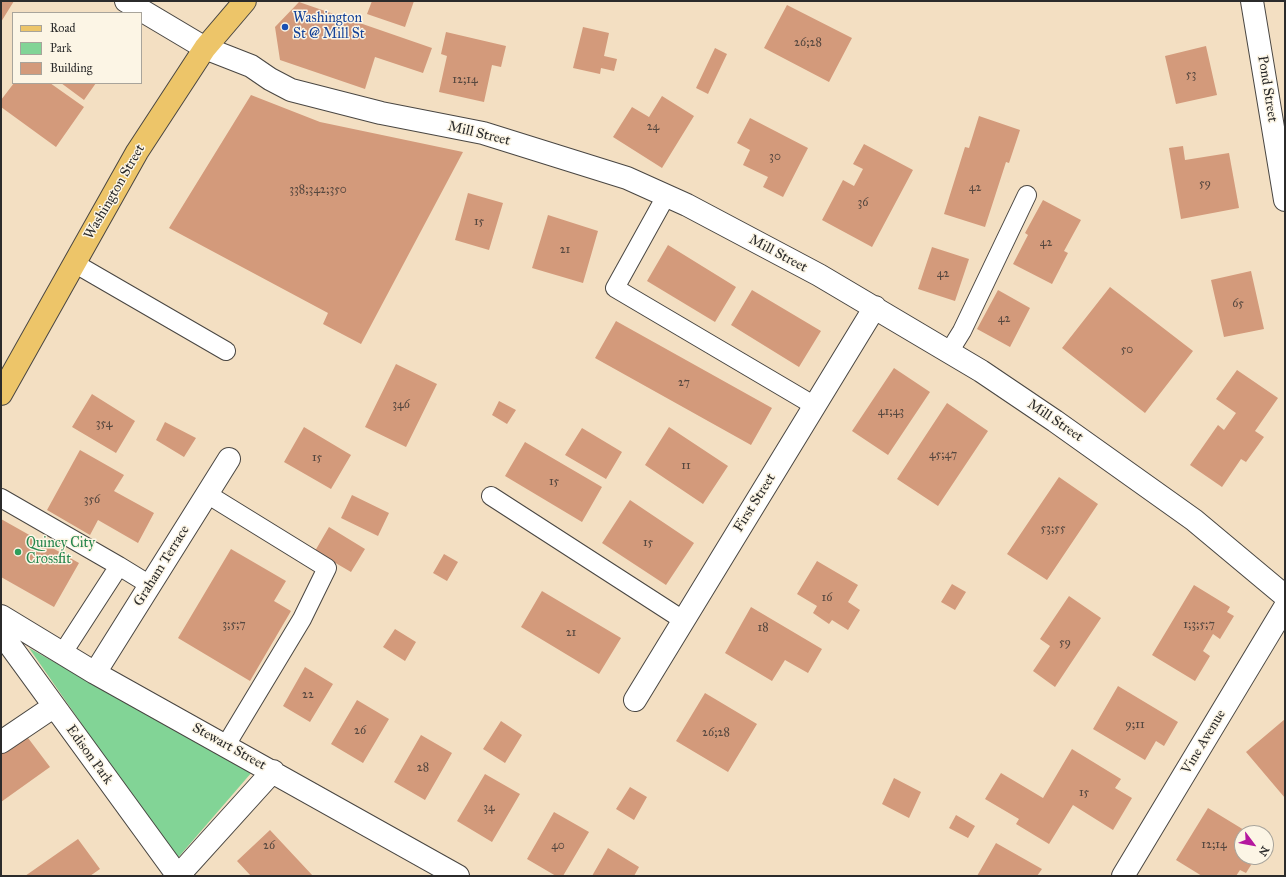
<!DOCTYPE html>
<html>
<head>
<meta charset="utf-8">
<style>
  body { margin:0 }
  #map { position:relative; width:1286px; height:877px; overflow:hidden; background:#f3dfc2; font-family:"IM FELL Great Primer",serif }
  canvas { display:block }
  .frame { position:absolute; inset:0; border:2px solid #2b2b2b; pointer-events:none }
  .legend { position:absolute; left:12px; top:12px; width:130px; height:72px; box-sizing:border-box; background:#fcf5e5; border:1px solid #a8a49b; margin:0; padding:5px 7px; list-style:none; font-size:12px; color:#2b2b2b }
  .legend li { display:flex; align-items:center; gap:8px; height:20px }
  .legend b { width:20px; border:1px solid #a8a49b }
  .north { position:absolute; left:1234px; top:825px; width:40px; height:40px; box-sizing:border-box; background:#fcf5e5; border:1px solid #a8a49b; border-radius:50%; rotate:122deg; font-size:11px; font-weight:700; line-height:16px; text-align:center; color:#2b2b2b }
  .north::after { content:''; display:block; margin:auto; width:14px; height:18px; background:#b5179e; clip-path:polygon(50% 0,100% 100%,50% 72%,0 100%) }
</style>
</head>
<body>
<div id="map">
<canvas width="1286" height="877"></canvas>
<div class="frame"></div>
<ul class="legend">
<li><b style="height:5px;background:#edc569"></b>Road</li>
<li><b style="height:11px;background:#82d496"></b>Park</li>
<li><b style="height:11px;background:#d39a7b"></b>Building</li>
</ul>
<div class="north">N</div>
</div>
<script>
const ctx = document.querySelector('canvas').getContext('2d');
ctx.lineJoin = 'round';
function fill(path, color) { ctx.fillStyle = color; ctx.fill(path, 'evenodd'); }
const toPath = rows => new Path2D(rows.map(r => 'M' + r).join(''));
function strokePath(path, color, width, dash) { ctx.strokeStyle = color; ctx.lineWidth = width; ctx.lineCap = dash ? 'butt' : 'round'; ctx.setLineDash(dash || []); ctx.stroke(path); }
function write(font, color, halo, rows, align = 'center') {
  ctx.font = font + ' "IM FELL Great Primer",serif'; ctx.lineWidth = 3; ctx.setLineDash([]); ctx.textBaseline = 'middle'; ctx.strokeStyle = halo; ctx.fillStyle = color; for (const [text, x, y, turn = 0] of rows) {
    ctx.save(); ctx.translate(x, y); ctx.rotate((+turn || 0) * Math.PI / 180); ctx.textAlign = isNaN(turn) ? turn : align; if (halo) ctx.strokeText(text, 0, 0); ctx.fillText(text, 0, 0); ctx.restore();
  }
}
fill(toPath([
  [29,648,252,772,176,860]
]), '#82d496');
fill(toPath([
  [1,1,14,1,1,22],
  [372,1,414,1,405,27,367,14],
  [299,2,432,48,423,73,375,57,365,89,280,60,275,27],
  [787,5,852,38,829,82,764,48],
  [583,27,609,33,604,56,617,59,614,71,601,68,600,74,573,68],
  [446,32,506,46,501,67,492,65,484,102,439,92,447,56,441,54],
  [1206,46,1217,95,1176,104,1165,56],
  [715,48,727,54,708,94,696,88],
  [14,83,50,83,84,107,56,147,1,107,1,100],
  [61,83,96,83,84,100],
  [251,95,320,122,463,152,361,344,323,324,328,313,169,228],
  [662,96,694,116,662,168,613,137,632,107,649,117],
  [979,116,1020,130,1009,163,1006,162,985,227,944,214,965,147,969,148],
  [750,118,808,148,783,197,763,187,768,177,743,165,750,150,737,143],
  [864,144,913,170,872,247,822,220,843,180,854,186,863,169,853,164],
  [1183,146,1185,160,1229,153,1239,208,1181,219,1169,148],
  [468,193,503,203,489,250,455,240],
  [1043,200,1081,220,1064,251,1068,253,1052,284,1013,264,1028,235,1025,233],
  [548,215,598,231,583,283,532,268],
  [668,245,736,287,715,322,647,281],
  [932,247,969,259,955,301,918,289],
  [1251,271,1264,329,1224,337,1211,280],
  [1110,287,1193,351,1145,413,1062,348],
  [752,290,821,331,799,367,731,325],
  [998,290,1030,308,1010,347,977,329],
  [616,321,772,408,751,445,595,358],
  [396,364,437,384,406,447,365,427],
  [894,368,930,392,888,455,852,431],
  [1237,370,1278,398,1255,431,1264,437,1246,462,1241,459,1222,487,1190,465,1218,425,1224,430,1236,413,1216,399],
  [92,394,135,421,116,453,72,427],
  [499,401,516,410,507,424,492,415],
  [947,403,988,431,938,506,897,479],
  [165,422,196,438,184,457,156,440],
  [304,427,351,455,331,489,284,462],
  [669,427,728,466,703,504,645,465],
  [582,428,622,452,606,479,565,455],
  [525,442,602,487,582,522,505,476],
  [80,450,124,475,114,491,154,513,138,543,98,520,90,535,47,510],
  [1059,477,1098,504,1047,580,1007,554],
  [352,495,389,513,378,536,341,518],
  [630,500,694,543,666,585,602,543],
  [1,519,79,563,54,607,1,577],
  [329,527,365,549,351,572,315,551],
  [231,549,286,581,274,601,291,611,250,681,178,638],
  [444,554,458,562,447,581,433,573],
  [817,561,858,585,848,602,860,610,848,630,832,620,829,624,813,613,817,606,797,594],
  [952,584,966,592,955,610,941,602],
  [1194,585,1230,607,1227,612,1234,616,1220,639,1213,634,1203,651,1210,656,1195,681,1152,655],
  [542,591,621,638,599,674,521,627],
  [1069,596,1101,618,1055,687,1033,671,1050,646,1040,639],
  [751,607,822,649,808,673,785,660,772,681,725,653],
  [395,629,416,642,405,661,383,647],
  [305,667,333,684,310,722,283,706],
  [1118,686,1178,722,1164,746,1156,741,1145,760,1093,729],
  [705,693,757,724,728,772,676,741],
  [357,700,389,719,363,763,331,744],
  [1285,719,1285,798,1246,752],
  [501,721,522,735,505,763,483,749],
  [25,734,50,767,1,802,1,750],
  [421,735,452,753,425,800,394,782],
  [1072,749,1121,779,1115,788,1132,798,1113,830,1073,805,1049,844,1016,824,1019,819,985,799,1001,773,1043,798],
  [485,774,520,794,492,842,457,821],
  [894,778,921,792,909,818,882,804],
  [630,787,647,797,634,820,616,809],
  [1208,808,1249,833,1242,833,1242,857,1256,857,1246,873,1240,870,1236,876,1202,876,1176,860],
  [554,812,589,832,563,876,556,876,527,859],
  [956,815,975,826,968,838,949,828],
  [270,830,313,876,251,876,237,861],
  [78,839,100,869,90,876,25,876],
  [996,843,1042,869,1037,876,977,876],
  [608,848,639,867,634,876,592,876]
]), '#d39a7b');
const service = toPath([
  [666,196,615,288,815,406],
  [74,263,226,351],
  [949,352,962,331,1027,195],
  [207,494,327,568,302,619,226,745],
  [491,496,683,620],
  [1,498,119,566,62,654],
  [119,566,150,585]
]);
const minor = toPath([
  [126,1,205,48,251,66,270,79,291,90,381,113,483,133,627,178,687,205,819,275,981,371,1055,421,1194,520,1285,596],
  [1252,1,1285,200],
  [1,616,95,673,458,876],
  [1,633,178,876],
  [95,673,229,459],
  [635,700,875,307],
  [1,742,53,707],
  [178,876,273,771],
  [1123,876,1285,607]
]);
const primary = toPath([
  [1,394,137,152,205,48,245,1]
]);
strokePath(service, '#494642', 20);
strokePath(minor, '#494642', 24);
strokePath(primary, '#494642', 24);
strokePath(service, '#fff', 18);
strokePath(minor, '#fff', 22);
strokePath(primary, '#edc569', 22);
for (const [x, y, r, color] of [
  [285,27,4,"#1a4fb4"],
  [18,552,4,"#2e9e5b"]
]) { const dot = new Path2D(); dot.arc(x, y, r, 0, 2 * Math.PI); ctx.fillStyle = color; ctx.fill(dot); strokePath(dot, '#fcf5e5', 1.5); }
write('12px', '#55473f', null, [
  ["26;28",808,43],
  ["53",1191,75],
  ["12;14",465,80],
  ["24",653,127],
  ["30",775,157],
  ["59",1205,184],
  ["42",975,188],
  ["338;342;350",318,190],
  ["36",863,203],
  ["15",479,222],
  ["42",1046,243],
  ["21",565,250],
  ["42",943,274],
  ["65",1238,304],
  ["42",1004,319],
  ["50",1127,350],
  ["27",684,383],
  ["346",401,405],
  ["41;43",891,412],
  ["354",104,424],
  ["45;47",943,455],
  ["15",317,458],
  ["11",686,466],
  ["15",554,482],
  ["356",92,500],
  ["53;55",1053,529],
  ["15",648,543],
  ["16",827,598],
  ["3;5;7",234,625],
  ["1;3;5;7",1199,625],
  ["18",763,628],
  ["21",571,633],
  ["59",1065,643],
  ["22",308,695],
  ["9;11",1135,725],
  ["26",360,731],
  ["26;28",716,733],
  ["28",423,768],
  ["15",1084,793],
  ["34",489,808],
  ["12;14",1214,845],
  ["26",269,846],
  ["40",558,846]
]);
write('14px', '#164399', '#fcf5e5', [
  ["Washington",293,19],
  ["St @ Mill St",293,35]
], 'left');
write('14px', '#2b2b2b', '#fcf5e5', [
  ["Pond Street",1267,89,81],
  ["Mill Street",479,134,14],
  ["Washington Street",115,192,-60],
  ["Mill Street",778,254,28],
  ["Mill Street",1055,421,34],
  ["First Street",755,503,-58],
  ["Graham Terrace",162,566,-58],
  ["Vine Avenue",1204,742,-59],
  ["Stewart Street",229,747,29],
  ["Edison Park",89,755,54]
]);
write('14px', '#27864d', '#fcf5e5', [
  ["Quincy City",26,544],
  ["Crossfit",26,560]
], 'left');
</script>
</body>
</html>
